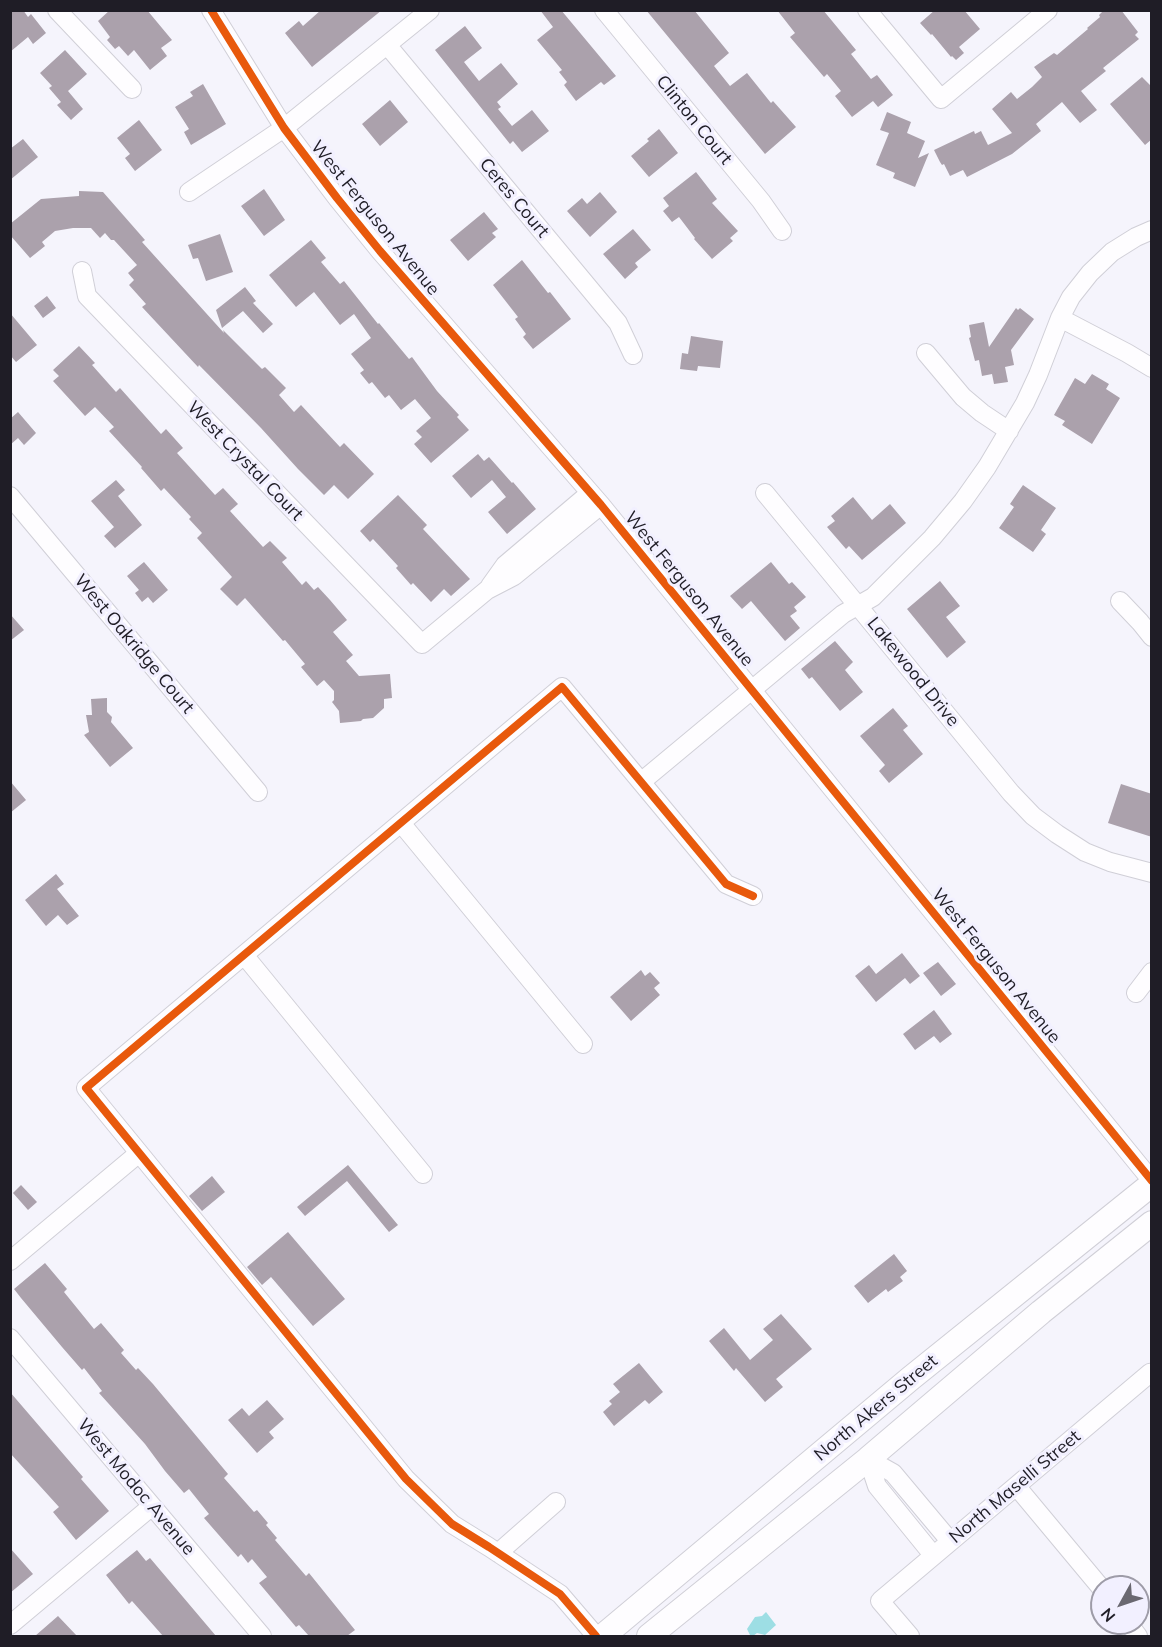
<!DOCTYPE html>
<html>
<head>
<meta charset="utf-8">
<style>
  body { margin:0 }
  #map { position:relative; width:1162px; height:1647px; overflow:hidden; background:#f5f4fc; font-family:Mulish,sans-serif }
  canvas { display:block }
  .frame { position:absolute; inset:0; border:12px solid #1f1d26; pointer-events:none }
  .north { position:absolute; left:1090px; top:1575px; width:60px; height:60px; box-sizing:border-box; background:#f2f0ff; border:2px solid #9e9ca8; border-radius:50%; rotate:230deg; font-size:16px; font-weight:700; line-height:24px; text-align:center; color:#1f1d26 }
  .north::after { content:''; display:block; margin:auto; width:21px; height:27px; background:#6a6871; clip-path:polygon(50% 0,100% 100%,50% 72%,0 100%) }
</style>
</head>
<body>
<div id="map">
<canvas width="1162" height="1647"></canvas>
<div class="frame"></div>
<div class="north">N</div>
</div>
<script>
const ctx = document.querySelector('canvas').getContext('2d');
ctx.lineJoin = 'round';
function fill(path, color) { ctx.fillStyle = color; ctx.fill(path, 'evenodd'); }
const toPath = rows => new Path2D(rows.map(r => 'M' + r).join(''));
function strokePath(path, color, width, dash) { ctx.strokeStyle = color; ctx.lineWidth = width; ctx.lineCap = dash ? 'butt' : 'round'; ctx.setLineDash(dash || []); ctx.stroke(path); }
function write(font, color, halo, rows, align = 'center') {
  ctx.font = font + ' Mulish,sans-serif'; ctx.lineWidth = 6; ctx.setLineDash([]); ctx.textBaseline = 'middle'; ctx.strokeStyle = halo; ctx.fillStyle = color; for (const [text, x, y, turn = 0] of rows) {
    ctx.save(); ctx.translate(x, y); ctx.rotate((+turn || 0) * Math.PI / 180); ctx.textAlign = isNaN(turn) ? turn : align; if (halo) ctx.strokeText(text, 0, 0); ctx.fillText(text, 0, 0); ctx.restore();
  }
}
fill(toPath([
  [766,1612,776,1625,765,1635,757,1633,753,1636,750,1635,747,1629,755,1617,762,1616]
]), '#9ddee4');
fill(toPath([
  [10,10,23,10,28,17,31,14,46,33,33,44,28,37,10,52],
  [110,10,147,10,172,40,161,48,167,56,150,70,134,50,128,56,119,46,115,49,107,40,110,37,98,21],
  [321,10,382,10,312,67,285,33,299,21,303,26],
  [540,10,561,10,616,76,604,85,601,82,576,101,564,85,567,82,559,72,562,70,537,40,553,27],
  [646,10,694,10,729,53,714,66,730,86,747,73,771,103,773,101,796,127,765,154],
  [777,10,823,10,856,50,851,54,871,79,877,75,893,95,878,107,873,101,852,117,835,96,841,91,827,74,824,77,790,37,795,33],
  [935,10,964,10,980,29,959,47,964,53,956,60,952,56,951,57,932,34,931,35,920,23],
  [1104,10,1121,10,1138,32,1135,35,1139,39,1103,68,1106,71,1081,91,1097,110,1080,123,1062,102,1036,124,1041,131,1012,154,967,177,963,170,950,176,944,164,942,165,940,162,934,150,974,131,975,134,981,131,988,145,1012,133,992,109,1011,92,1017,99,1032,87,1042,77,1034,67,1054,53,1057,55,1088,29,1087,28,1100,17,1099,15],
  [465,26,482,48,464,62,479,81,501,63,518,84,497,102,501,107,498,109,512,126,532,110,549,131,522,152,513,141,510,144,435,50],
  [65,50,87,74,68,91,83,109,71,120,57,105,61,102,49,88,52,86,40,73],
  [1142,77,1152,87,1152,139,1145,145,1110,104],
  [203,84,226,124,191,145,184,132,189,129,175,107,193,96,190,92],
  [390,100,408,122,380,146,362,124],
  [887,112,911,122,907,133,925,141,918,158,929,153,915,187,893,178,895,173,876,165,889,133,880,130],
  [139,120,162,150,135,171,125,158,130,154,117,138],
  [659,129,678,153,649,177,631,156,649,141,647,139],
  [23,139,38,157,10,180,10,149],
  [696,172,717,199,712,203,738,231,730,238,733,241,712,259,694,239,695,238,679,217,672,222,663,211,669,206,663,198],
  [264,189,285,220,264,236,241,206],
  [79,191,103,192,145,240,142,242,224,333,223,330,262,369,265,367,286,388,279,395,294,412,301,405,340,447,344,443,374,474,348,499,334,485,324,495,298,469,261,428,199,365,198,367,142,307,146,304,129,285,134,280,128,273,137,265,114,240,111,240,105,233,100,238,91,228,73,228,55,231,42,242,45,246,30,258,10,235,10,224,41,199,79,196],
  [600,192,617,212,590,237,567,211,582,198,587,204],
  [484,212,498,229,492,233,496,237,468,261,450,240],
  [633,229,651,250,635,263,638,267,625,279,603,254],
  [220,234,233,272,206,281,198,258,193,259,188,245],
  [311,240,326,258,321,262,340,284,344,281,378,324,379,323,409,359,412,357,437,391,459,415,457,417,469,430,431,463,414,444,422,437,416,431,431,418,415,399,401,410,389,395,385,398,372,382,369,384,360,373,364,370,351,354,371,338,354,314,340,325,314,292,296,307,269,275],
  [522,260,548,293,550,292,571,319,533,349,523,337,526,334,515,319,518,317,493,285],
  [245,287,256,301,253,303,273,324,263,333,243,311,222,328,216,310],
  [47,296,56,308,43,318,34,306],
  [1016,308,1018,310,1020,308,1034,319,1011,350,1014,365,1005,367,1008,382,994,384,992,374,982,376,979,360,975,361,969,338,971,337,969,325,984,322,989,347],
  [10,313,37,345,16,362,10,355],
  [691,336,723,341,720,368,698,366,697,371,680,369,682,353,688,354],
  [79,346,95,363,92,365,116,392,120,388,161,434,166,429,183,448,177,453,215,495,223,488,238,504,230,511,263,547,270,541,287,558,282,562,302,585,306,581,314,590,318,587,330,600,347,620,333,632,353,655,346,661,359,676,390,674,392,698,384,699,384,708,373,718,363,719,361,721,340,723,339,711,332,702,334,700,334,691,324,680,317,686,301,667,305,664,285,640,283,641,245,598,237,606,220,589,232,577,197,538,202,533,189,519,191,517,164,488,161,491,141,468,142,467,109,431,114,427,95,407,85,416,53,381,59,376,53,370],
  [1092,374,1109,384,1106,389,1120,398,1092,444,1062,425,1065,421,1054,415,1075,378,1085,384],
  [18,412,36,433,24,445,18,438,10,445,10,419],
  [478,454,484,461,489,457,512,483,513,482,536,509,507,534,488,512,506,497,492,480,471,498,452,476],
  [116,480,125,490,118,496,142,525,115,548,104,536,114,527,91,501],
  [1023,485,1056,508,1041,530,1046,534,1033,552,999,528,1014,507,1010,504],
  [398,495,427,525,423,529,470,579,451,596,444,589,431,602,413,583,411,585,396,568,398,566,373,539,370,542,360,531],
  [853,497,872,520,890,504,906,523,862,560,849,546,846,549,827,527,835,521,831,516],
  [144,562,168,590,153,603,148,597,142,602,135,593,139,590,127,576],
  [771,562,789,584,792,582,806,597,794,607,797,611,790,616,800,628,785,641,751,601,742,609,730,596],
  [940,581,960,606,946,617,966,642,947,658,907,609],
  [10,614,24,630,10,641],
  [835,641,853,662,845,670,863,692,840,711,812,677,809,679,801,669],
  [107,698,107,712,112,717,111,722,133,748,110,767,84,735,89,732,86,715,92,715,91,699],
  [893,708,908,726,903,730,923,754,889,783,879,771,885,765,860,736],
  [10,781,26,800,10,813],
  [1121,784,1152,794,1152,837,1108,823],
  [56,874,64,884,57,889,79,916,67,925,58,915,46,926,25,900],
  [902,953,920,976,910,984,905,978,876,1002,855,976,869,965,876,974],
  [938,962,956,984,941,996,923,973],
  [641,970,645,976,650,972,660,983,654,988,660,995,631,1021,610,997],
  [934,1010,952,1034,940,1043,934,1036,915,1050,903,1034],
  [348,1165,398,1225,389,1232,347,1181,305,1216,297,1207],
  [212,1176,225,1192,202,1211,189,1196],
  [21,1185,37,1202,28,1210,13,1193],
  [288,1232,345,1299,313,1326,271,1277,262,1285,247,1267],
  [894,1254,907,1271,900,1277,903,1281,888,1292,886,1289,868,1303,854,1286],
  [45,1263,67,1289,64,1292,94,1329,101,1323,124,1350,121,1353,136,1370,138,1368,153,1384,228,1474,224,1478,254,1512,257,1510,268,1523,266,1525,277,1538,275,1540,306,1576,309,1573,355,1630,347,1636,309,1636,299,1625,296,1627,259,1583,267,1577,252,1559,248,1563,241,1554,238,1557,204,1518,209,1514,189,1489,184,1493,165,1471,145,1444,99,1393,102,1391,84,1368,82,1370,62,1347,21,1298,14,1289],
  [781,1314,812,1349,776,1379,783,1387,765,1402,736,1368,734,1371,709,1341,724,1328,750,1360,773,1340,763,1329],
  [639,1363,663,1392,649,1404,645,1400,614,1426,603,1412,612,1404,609,1401,620,1392,613,1384],
  [10,1392,83,1477,81,1479,109,1511,76,1540,53,1512,59,1507,10,1453],
  [267,1400,284,1419,269,1432,274,1438,257,1453,228,1420,242,1408,249,1416],
  [10,1548,33,1574,10,1593],
  [137,1550,146,1561,150,1558,216,1636,163,1636,132,1601,129,1604,106,1575],
  [58,1616,77,1636,35,1636]
]), '#aba1ac');
const minor = toPath([
  [57,10,132,89],
  [211,10,284,128,337,198,380,251,601,505,1152,1181],
  [604,10,761,201,782,231],
  [867,10,941,99,1048,10],
  [388,46,618,323,633,355],
  [189,192,284,128,430,10],
  [82,271,87,296,422,644,487,590,514,576,601,505],
  [1060,318,1127,353,1152,368],
  [926,353,963,397,982,413,1009,431],
  [765,493,858,606,1011,793,1033,816,1057,834,1085,852,1110,862,1152,873],
  [10,496,258,792],
  [490,586,505,565,590,493],
  [1120,601,1140,622,1152,637],
  [641,782,843,614,873,597,932,538,963,501,987,467,1025,403,1038,375,1060,318,1071,297,1090,273,1112,252,1136,237,1152,230],
  [401,823,583,1044],
  [244,955,423,1174],
  [1136,993,1152,972],
  [10,1261,139,1153],
  [10,1338,262,1636],
  [868,1459,877,1486,933,1555],
  [868,1459,893,1473,950,1541],
  [1017,1487,1102,1589],
  [498,1553,556,1502],
  [1128,1623,1138,1636],
  [10,1625,152,1506],
  [596,1636,560,1594,489,1547,452,1524,406,1479,86,1088,562,687,726,884,753,896],
  [910,1636,880,1601,1150,1373,1152,1374]
]);
const major = toPath([
  [603,1636,911,1378,1152,1184],
  [649,1636,868,1459,1041,1312,1152,1223]
]);
strokePath(minor, '#d0cfd7', 20);
strokePath(major, '#d0cfd7', 26);
strokePath(minor, '#fefdff', 18);
strokePath(major, '#fefdff', 24);
strokePath(toPath([
  [211,10,284,128,337,198,380,251,601,505,1152,1181],
  [596,1636,560,1594,489,1547,452,1524,406,1479,86,1088,562,687,726,884,753,896]
]), '#e8590c', 8);
write('18px', '#1f1d26', '#f2f0ff', [
  ["Clinton Court",694,120,51],
  ["Ceres Court",514,198,50],
  ["West Ferguson Avenue",375,218,51],
  ["West Crystal Court",245,461,46],
  ["West Ferguson Avenue",689,589,51],
  ["West Oakridge Court",134,644,50],
  ["Lakewood Drive",913,672,51],
  ["West Ferguson Avenue",996,966,51],
  ["North Akers Street",876,1408,-40],
  ["West Modoc Avenue",136,1487,50],
  ["North Maselli Street",1015,1487,-40]
]);
</script>
</body>
</html>
